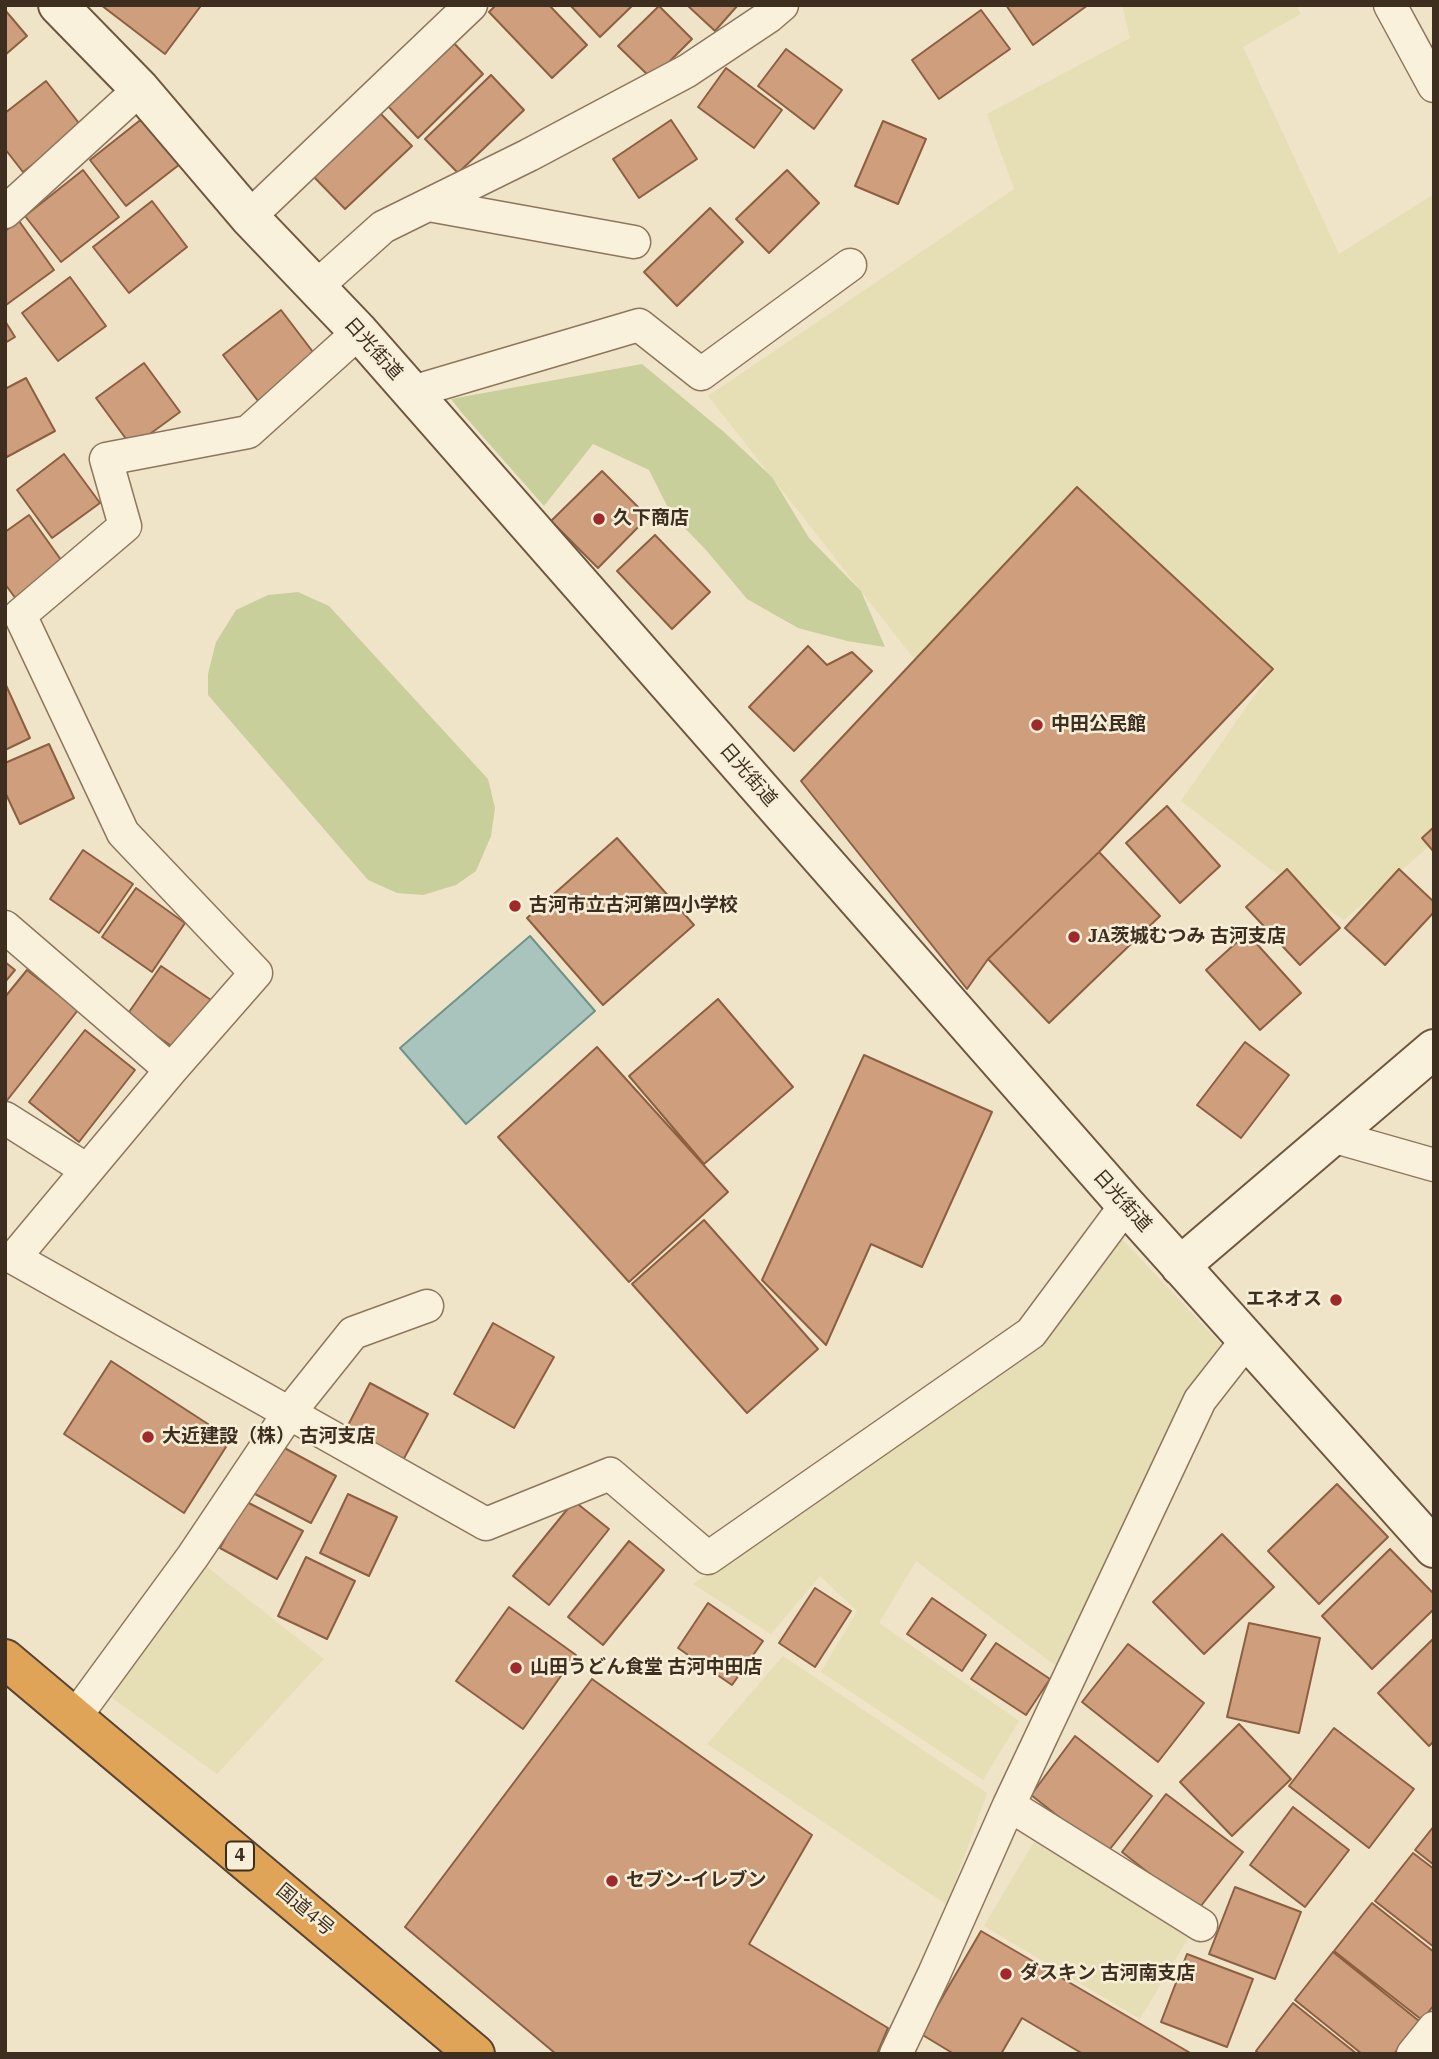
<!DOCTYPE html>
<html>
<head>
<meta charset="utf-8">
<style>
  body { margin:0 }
  #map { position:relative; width:1439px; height:2059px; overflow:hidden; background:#f0e4c8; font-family:"IBM Plex Serif",serif }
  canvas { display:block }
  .frame { position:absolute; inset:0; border:7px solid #3d2e20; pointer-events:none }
</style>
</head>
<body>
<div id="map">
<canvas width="1439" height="2059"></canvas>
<div class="frame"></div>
</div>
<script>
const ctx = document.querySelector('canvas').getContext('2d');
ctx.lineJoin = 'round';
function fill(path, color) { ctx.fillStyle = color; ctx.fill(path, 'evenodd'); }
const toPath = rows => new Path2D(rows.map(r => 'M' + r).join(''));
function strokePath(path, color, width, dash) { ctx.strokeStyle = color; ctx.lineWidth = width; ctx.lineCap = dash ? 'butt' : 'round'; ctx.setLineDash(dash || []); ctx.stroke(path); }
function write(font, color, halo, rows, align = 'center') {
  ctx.font = font + ' "IBM Plex Serif","Noto Sans JP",serif'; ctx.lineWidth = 5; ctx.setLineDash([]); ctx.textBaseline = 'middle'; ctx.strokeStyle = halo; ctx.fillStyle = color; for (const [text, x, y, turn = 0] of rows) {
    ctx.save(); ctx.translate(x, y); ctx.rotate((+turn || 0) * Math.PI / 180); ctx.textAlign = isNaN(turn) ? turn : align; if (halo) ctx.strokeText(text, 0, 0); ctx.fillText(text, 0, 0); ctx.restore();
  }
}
fill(toPath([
  [1122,5,1296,5,1301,14,1243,47,1339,254,1434,194,1434,842,1344,920,1270,869,1181,801,1273,669,1077,487,915,660,708,396,1014,189,987,114,1130,38],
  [1120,1237,1222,1345,1060,1669,916,1561,879,1623,1019,1721,983,1780,821,1672,857,1611,820,1576,771,1634,693,1584,1047,1340],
  [193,1556,324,1659,217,1774,112,1698],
  [783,1656,987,1793,947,1905,707,1744],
  [1034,1842,1190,1935,1140,2019,984,1926]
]), '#e6deb5');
fill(toPath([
  [642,364,724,432,772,477,809,538,861,591,885,647,847,641,798,628,747,599,706,550,671,514,649,470,593,444,544,506,461,412,451,399],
  [298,592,329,606,488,779,495,808,491,836,476,871,456,885,423,895,397,893,368,880,208,695,208,674,216,642,236,610,268,595]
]), '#c9cf9b');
const water = toPath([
  [530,936,595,1011,466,1124,400,1048,530,936]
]);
fill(water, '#a9c4bc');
strokePath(water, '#6f938a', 2);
const building = toPath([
  [101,5,198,5,200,7,165,54,101,5],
  [496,5,549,5,587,45,552,78,489,12,496,5],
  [570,5,633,5,600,37,570,5],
  [687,5,738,5,715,31,687,5],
  [1006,5,1088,5,1033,45,1006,5],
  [659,6,692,39,652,79,618,46,659,6],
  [5,10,27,36,5,55,5,10],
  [981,10,1010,49,939,99,912,60,981,10],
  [451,40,483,74,418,138,385,103,451,40],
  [786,49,842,90,814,129,758,86,786,49],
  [726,68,782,110,754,148,698,107,726,68],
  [491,75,524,110,458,173,425,139,491,75],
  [46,81,82,127,23,172,5,149,5,113,46,81],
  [379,112,412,146,345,209,313,176,379,112],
  [148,114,184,161,126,206,90,160,148,114],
  [671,120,697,159,639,198,613,159,671,120],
  [883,121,926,139,898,204,855,186,883,121],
  [83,170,119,217,61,262,25,216,83,170],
  [787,170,819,203,769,253,736,219,787,170],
  [152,201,187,247,129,293,93,247,152,201],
  [710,208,743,242,677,306,644,272,710,208],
  [19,221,54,270,6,305,5,231,19,221],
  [70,277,106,326,58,361,22,313,70,277],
  [281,310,316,356,258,401,223,355,281,310],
  [5,321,15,337,5,343,5,321],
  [144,363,180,412,132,447,96,398,144,363],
  [26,378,55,431,5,458,5,389,26,378],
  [64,454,100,503,52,538,17,490,64,454],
  [602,471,648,517,598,568,551,521,602,471],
  [1077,487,1273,669,1099,852,988,959,967,989,801,781,1077,487],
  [29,515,64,564,16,599,5,584,5,532,29,515],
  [655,535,710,592,672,629,617,571,655,535],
  [808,646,827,665,852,652,872,671,794,751,749,707,808,646],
  [5,683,30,738,5,750,5,683],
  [49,744,74,798,20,824,5,792,5,763,49,744],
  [1167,806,1220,866,1180,903,1126,843,1167,806],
  [1434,827,1434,852,1422,838,1434,827],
  [617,838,694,925,603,1005,527,918,617,838],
  [83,850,133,884,99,933,50,899,83,850],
  [1099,852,1160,916,1049,1023,988,959,1099,852],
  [1287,869,1340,928,1300,965,1246,907,1287,869],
  [1399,869,1434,902,1434,912,1385,965,1345,928,1399,869],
  [136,888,185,923,152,972,102,937,136,888],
  [1247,933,1301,993,1260,1030,1206,970,1247,933],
  [5,962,15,970,5,982,5,962],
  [161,966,211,1000,177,1050,127,1015,161,966],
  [27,970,78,1010,5,1103,5,997,27,970],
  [718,999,793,1087,704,1164,629,1076,718,999],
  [85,1030,135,1070,79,1142,29,1102,85,1030],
  [1245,1042,1289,1075,1241,1138,1197,1105,1245,1042],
  [597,1047,728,1192,629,1282,498,1137,597,1047],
  [864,1055,992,1112,922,1267,871,1244,826,1345,762,1280,864,1055],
  [704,1220,818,1349,747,1413,632,1284,704,1220],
  [493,1323,554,1357,514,1428,454,1394,493,1323],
  [111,1361,231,1439,184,1513,64,1434,111,1361],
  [370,1383,428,1414,402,1462,345,1431,370,1383],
  [279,1445,336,1476,311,1523,253,1493,279,1445],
  [1337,1484,1388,1537,1319,1604,1268,1551,1337,1484],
  [348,1494,397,1517,369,1576,320,1553,348,1494],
  [245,1501,303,1531,277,1579,220,1548,245,1501],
  [574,1501,609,1529,549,1605,513,1576,574,1501],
  [1222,1534,1274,1587,1204,1654,1153,1602,1222,1534],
  [629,1541,664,1570,603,1645,568,1617,629,1541],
  [1390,1549,1434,1594,1434,1609,1372,1669,1322,1616,1390,1549],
  [306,1557,355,1581,327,1639,278,1616,306,1557],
  [815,1588,851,1611,815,1667,779,1643,815,1588],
  [932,1598,986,1635,962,1671,907,1634,932,1598],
  [708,1603,763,1641,732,1685,678,1648,708,1603],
  [509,1607,576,1655,523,1729,456,1681,509,1607],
  [1249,1623,1320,1638,1299,1733,1227,1717,1249,1623],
  [1434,1638,1434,1741,1429,1746,1378,1693,1434,1638],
  [996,1643,1050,1679,1026,1715,971,1679,996,1643],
  [1128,1644,1204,1703,1158,1762,1082,1702,1128,1644],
  [592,1679,812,1835,749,1944,888,2028,877,2054,556,2054,405,1927,592,1679],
  [1239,1724,1291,1779,1232,1836,1180,1782,1239,1724],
  [1334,1728,1414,1789,1369,1848,1289,1786,1334,1728],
  [1075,1736,1152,1796,1106,1854,1031,1795,1075,1736],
  [1166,1794,1243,1852,1197,1911,1122,1852,1166,1794],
  [1293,1807,1349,1850,1305,1907,1250,1865,1293,1807],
  [1434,1826,1434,1865,1415,1850,1434,1826],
  [1413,1853,1434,1869,1434,1947,1375,1901,1413,1853],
  [1235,1887,1301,1912,1275,1979,1209,1954,1235,1887],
  [1372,1903,1434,1952,1434,2005,1422,2020,1334,1951,1372,1903],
  [981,1931,1192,2054,1083,2054,1022,2018,1001,2054,954,2054,921,2034,981,1931],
  [1333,1952,1419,2021,1394,2054,1362,2054,1295,2000,1333,1952],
  [1187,1954,1253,1979,1227,2047,1161,2022,1187,1954],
  [1293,2003,1357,2054,1259,2054,1256,2051,1293,2003]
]);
fill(building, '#cf9f7d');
strokePath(building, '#8d5f41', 2);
const street = toPath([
  [1390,5,1434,86],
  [429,205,634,242],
  [5,212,140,89],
  [249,217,471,5],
  [316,287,383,227,529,155,687,71,768,17,782,5],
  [412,392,639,325,701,374,850,265],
  [5,927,171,1070,14,1258,486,1524,610,1474,708,1558,1031,1333,1126,1205],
  [171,1070,256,973,123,833,20,615,125,526,106,459,248,432,359,332],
  [5,1118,87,1170],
  [1332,1136,1434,1165],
  [75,1717,193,1556,289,1413,353,1333,427,1306],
  [1009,1805,1201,1925],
  [896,2054,934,1974,1009,1805,1200,1400,1247,1340],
  [1413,2054,1434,2028]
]);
const secondary = toPath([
  [58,5,140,89,249,217,359,332,1126,1205,1434,1548],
  [1180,1266,1434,1049]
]);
const highway = toPath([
  [5,1659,475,2054]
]);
strokePath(street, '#8d765c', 35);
strokePath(secondary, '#6f573f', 42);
strokePath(highway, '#5b4430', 42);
strokePath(street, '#faf1dc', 32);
strokePath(secondary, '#faf1dc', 38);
strokePath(highway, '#e0a458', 38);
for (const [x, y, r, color] of [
  [599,519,7,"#9e2a2b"],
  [1037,725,7,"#9e2a2b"],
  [515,906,7,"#9e2a2b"],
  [1074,937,7,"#9e2a2b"],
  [1336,1300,7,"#9e2a2b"],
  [148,1437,7,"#9e2a2b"],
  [516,1668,7,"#9e2a2b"],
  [612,1881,7,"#9e2a2b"],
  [1006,1974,7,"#9e2a2b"]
]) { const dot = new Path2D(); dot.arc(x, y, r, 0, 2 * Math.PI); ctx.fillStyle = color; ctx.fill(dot); strokePath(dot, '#f7eed8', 2.5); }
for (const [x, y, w] of [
  [240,1856,28]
]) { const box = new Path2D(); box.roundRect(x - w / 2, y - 14.5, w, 29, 5); ctx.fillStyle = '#f7eed8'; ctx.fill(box); strokePath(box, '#3d2e20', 2); }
write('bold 18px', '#3d2e20', null, [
  ["4",240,1856]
]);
write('19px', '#3d2e20', '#f7eed8', [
  ["日光街道",373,349,48],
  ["日光街道",748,775,49],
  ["日光街道",1122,1201,48],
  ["国道4号",305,1910,40]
]);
write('bold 19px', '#3d2e20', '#f7eed8', [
  ["久下商店",613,519],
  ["中田公民館",1051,725],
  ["古河市立古河第四小学校",529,906],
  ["JA茨城むつみ 古河支店",1088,937],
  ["エネオス",1322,1300,"right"],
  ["大近建設（株） 古河支店",162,1437],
  ["山田うどん食堂 古河中田店",530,1668],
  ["セブン-イレブン",626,1881],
  ["ダスキン 古河南支店",1020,1974]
], 'left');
</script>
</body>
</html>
